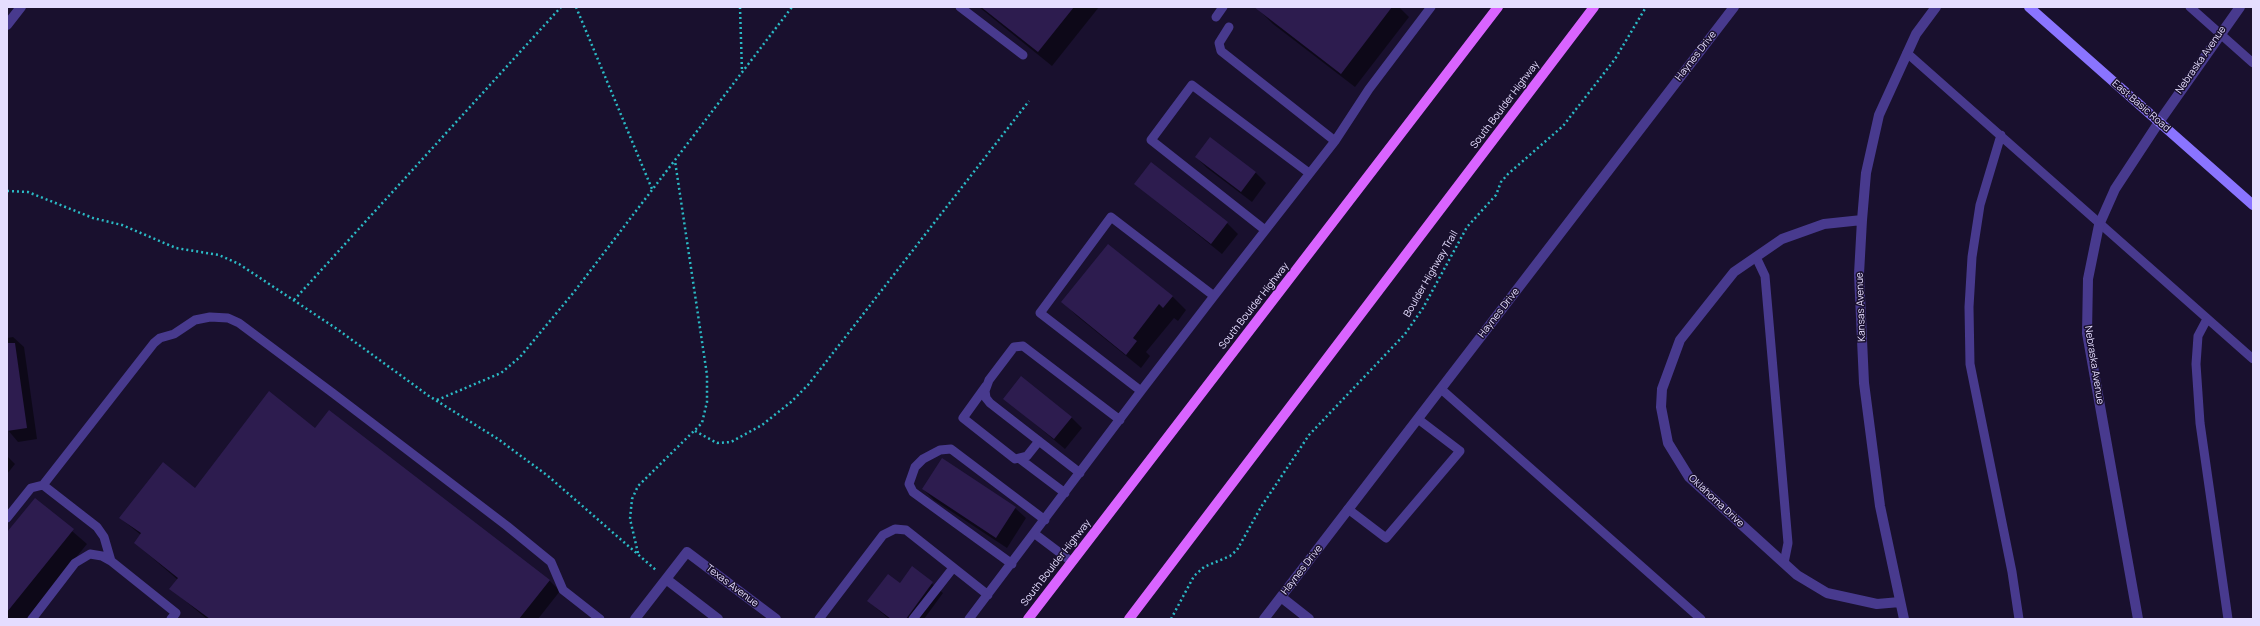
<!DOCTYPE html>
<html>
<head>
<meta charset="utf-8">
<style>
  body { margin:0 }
  #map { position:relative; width:2260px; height:626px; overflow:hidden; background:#19102e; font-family:Manrope,sans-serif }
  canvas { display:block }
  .frame { position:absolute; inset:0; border:8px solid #e5ddff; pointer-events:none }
</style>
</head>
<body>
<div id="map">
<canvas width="2260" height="626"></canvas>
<div class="frame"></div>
</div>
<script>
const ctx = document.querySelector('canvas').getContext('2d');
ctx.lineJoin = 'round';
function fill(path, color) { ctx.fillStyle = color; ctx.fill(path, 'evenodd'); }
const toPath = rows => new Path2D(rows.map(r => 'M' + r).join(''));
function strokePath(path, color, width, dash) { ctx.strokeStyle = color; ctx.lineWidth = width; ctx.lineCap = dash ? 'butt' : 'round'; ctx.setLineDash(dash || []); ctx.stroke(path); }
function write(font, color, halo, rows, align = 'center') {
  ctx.font = font + ' Manrope,sans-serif'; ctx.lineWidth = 3; ctx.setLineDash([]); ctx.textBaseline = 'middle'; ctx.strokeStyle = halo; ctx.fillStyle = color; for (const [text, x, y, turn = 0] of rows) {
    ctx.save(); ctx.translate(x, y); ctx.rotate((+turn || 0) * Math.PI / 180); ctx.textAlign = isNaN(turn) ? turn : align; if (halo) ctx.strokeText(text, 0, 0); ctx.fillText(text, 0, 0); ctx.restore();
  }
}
fill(toPath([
  [979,7,1099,7,1052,66],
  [1261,7,1399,7,1409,17,1355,87,1273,24,1259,10],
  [1196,157,1255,172,1266,183,1252,202,1207,168],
  [1135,184,1227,223,1238,234,1222,254],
  [1172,296,1186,310,1178,321,1174,318,1146,352,1150,356,1141,368,1077,316,1063,302],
  [13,337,24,347,37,439,18,442,7,429,7,338],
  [1005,399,1071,417,1082,428,1065,449],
  [315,430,549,580,560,591,538,619,207,619,171,589,178,580,135,543,141,535,120,518,195,490],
  [7,456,15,464,7,474],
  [923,489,1015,508,1026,518,1007,548,934,500],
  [35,499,87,544,26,619,7,619,7,533],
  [912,567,943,593,924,619,889,619,868,601,900,584]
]), '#0007');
fill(toPath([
  [981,7,1074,7,1038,52],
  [1254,7,1392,7,1341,74],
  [1210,137,1256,172,1241,192,1195,157],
  [1151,162,1228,222,1211,244,1134,184],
  [1108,244,1173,296,1163,308,1159,304,1133,338,1137,341,1126,355,1061,302],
  [7,343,15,343,27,428,7,431],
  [1021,376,1072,417,1054,439,1003,399],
  [269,391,315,428,329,410,550,580,519,619,210,619,169,589,178,578,134,543,141,533,119,518,163,462,195,488],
  [942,458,1016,507,996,538,922,489],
  [35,498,74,529,7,612,7,532],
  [912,566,933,582,906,619,891,619,867,601,888,574,900,583]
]), '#2d1c4f');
strokePath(toPath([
  [576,7,652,189],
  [740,7,742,72],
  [7,191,28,192,93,218,122,225,176,248,219,255,239,264,337,329,429,396,498,439,548,476,657,571],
  [294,300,561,7],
  [437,400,501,373,520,357,574,292,792,7],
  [695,431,717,443,731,442,762,425,791,402,808,385,1029,101],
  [638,553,630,519,632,499,638,486,702,423,707,402,707,375,675,161],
  [1171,619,1194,576,1204,567,1230,556,1237,550,1261,507,1309,435,1405,334,1423,308,1467,227,1496,195,1501,182,1508,174,1563,126,1615,59,1646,7]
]), '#2bbac5', 2.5, [2, 3]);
strokePath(toPath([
  [960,7,1023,55],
  [2190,7,2253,63],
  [1216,17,1223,7],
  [1229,27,1219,43,1221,51,1335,141,1369,89,1431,7],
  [1907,53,2253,359],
  [2001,135,1980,205,1972,257,1969,307,1970,364,2012,572,2019,619],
  [1265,230,1151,140,1192,85,1309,173],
  [1756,257,1765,276,1788,543,1784,563],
  [1214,296,1141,391,1040,313,1111,217,1214,296,1335,141],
  [2207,319,2198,336,2196,364,2200,423,2228,619],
  [986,386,963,418,1015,459,1027,456,1039,441],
  [1441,389,1701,619],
  [1020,459,1065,493],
  [1080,473,990,403,986,398,985,391,989,380,1014,347,1023,346,1120,420],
  [1348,509,1386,538,1460,451,1418,419],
  [7,518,31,488,43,485],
  [1035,534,1072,562],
  [111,561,104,537,97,527,43,485,154,343,160,338,174,334,195,320,210,317,228,318,239,323,334,394,507,526,551,562,563,590,600,619],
  [1012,564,913,492,909,484,915,467,923,459,940,450,951,449,1045,520],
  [32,619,75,563,90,554,102,556,111,561,176,613,171,619],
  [819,619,883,535,895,529,906,530,988,595],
  [913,619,953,568],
  [969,619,1141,391]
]), '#483a8e', 9);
strokePath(toPath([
  [7,25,21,7],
  [1862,220,1824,224,1782,239,1734,272,1680,340,1662,389,1661,407,1668,443,1689,477,1797,575,1827,593,1877,604,1900,602],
  [666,579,718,619],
  [1281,597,1309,619],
  [635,619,687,552,776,619],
  [1264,619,1734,7],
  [1904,619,1880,506,1864,383,1859,274,1862,220,1866,173,1879,115,1916,34,1936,7],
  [2138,619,2087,333,2088,279,2099,225,2115,189,2159,122,2240,7]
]), '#483a8e', 10);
strokePath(toPath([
  [2029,7,2253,205]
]), '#8a74ff', 10);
strokePath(toPath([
  [1028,619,1498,7],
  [1129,619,1594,7]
]), '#d964ff', 10);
write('10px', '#e5ddff', '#19102e', [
  ["Haynes Drive",1696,56,-52],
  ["Nebraska Avenue",2201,60,-55],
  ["South Boulder Highway",1505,105,-53],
  ["East Basic Road",2141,106,41],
  ["Boulder Highway Trail",1431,274,-60],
  ["South Boulder Highway",1254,306,-52],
  ["Kansas Avenue",1861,307,-92],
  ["Haynes Drive",1499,313,-52],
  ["Nebraska Avenue",2094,365,81],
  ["Oklahoma Drive",1716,501,43],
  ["South Boulder Highway",1056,563,-52],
  ["Haynes Drive",1302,570,-52],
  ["Texas Avenue",732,586,37]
]);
</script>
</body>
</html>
